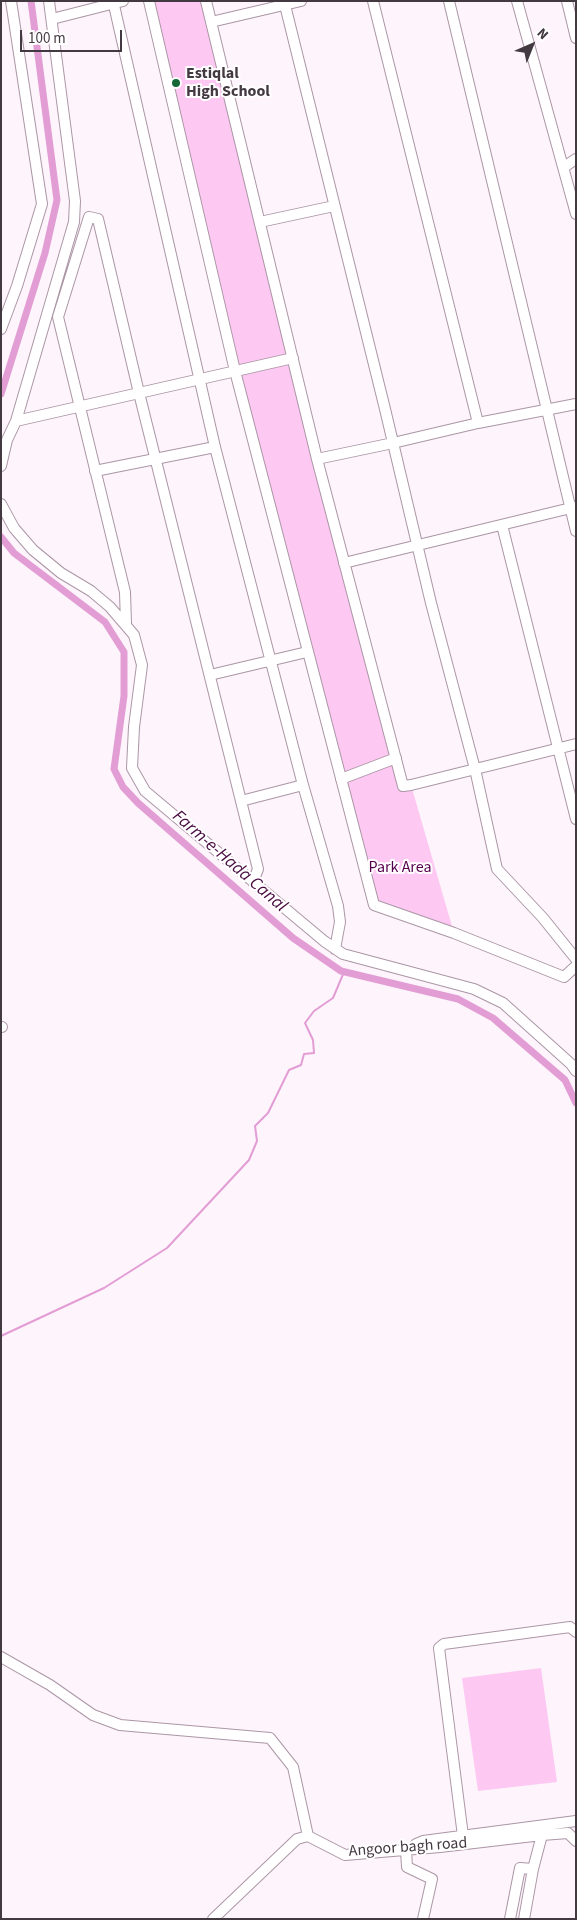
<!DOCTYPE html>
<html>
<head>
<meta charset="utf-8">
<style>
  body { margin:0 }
  #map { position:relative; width:577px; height:1920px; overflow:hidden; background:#fef4fb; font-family:"Source Sans 3",sans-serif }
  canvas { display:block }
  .frame { position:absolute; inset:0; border:2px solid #433940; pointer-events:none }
  .north { position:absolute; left:507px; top:20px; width:50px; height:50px; -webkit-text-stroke:4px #fff; paint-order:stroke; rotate:44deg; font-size:14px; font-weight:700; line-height:20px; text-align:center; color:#433940 }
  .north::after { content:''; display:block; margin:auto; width:18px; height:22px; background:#433940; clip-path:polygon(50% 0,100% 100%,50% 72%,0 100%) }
  .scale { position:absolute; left:20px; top:30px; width:102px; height:22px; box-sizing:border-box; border:2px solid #433940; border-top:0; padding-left:6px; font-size:15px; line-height:18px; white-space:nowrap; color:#433940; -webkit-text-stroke:4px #fff; paint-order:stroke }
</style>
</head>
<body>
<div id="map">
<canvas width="577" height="1920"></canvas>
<div class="frame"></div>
<div class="north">N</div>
<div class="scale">100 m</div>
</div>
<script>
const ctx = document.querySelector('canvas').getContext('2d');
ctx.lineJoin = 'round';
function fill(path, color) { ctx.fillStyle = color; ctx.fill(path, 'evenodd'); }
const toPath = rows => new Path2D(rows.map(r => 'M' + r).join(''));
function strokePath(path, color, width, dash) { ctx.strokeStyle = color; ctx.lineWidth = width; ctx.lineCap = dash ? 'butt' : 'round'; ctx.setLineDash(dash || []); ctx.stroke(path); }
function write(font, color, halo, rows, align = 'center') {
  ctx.font = font + ' "Source Sans 3",sans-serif'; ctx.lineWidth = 4; ctx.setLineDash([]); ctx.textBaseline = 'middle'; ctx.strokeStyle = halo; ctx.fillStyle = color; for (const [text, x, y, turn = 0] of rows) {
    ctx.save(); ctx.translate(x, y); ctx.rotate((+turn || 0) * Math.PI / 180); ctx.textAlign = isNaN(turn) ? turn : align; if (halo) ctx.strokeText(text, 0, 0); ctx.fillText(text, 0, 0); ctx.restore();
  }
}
fill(toPath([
  [147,1,206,1,403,786,411,785,454,933,374,905],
  [541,1668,557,1782,478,1791,462,1678]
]), '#fdc8f2');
strokePath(toPath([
  [1,1336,104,1288,167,1248,249,1160,257,1141,255,1126,268,1113,289,1070,301,1065,304,1054,314,1053,313,1040,305,1023,314,1011,333,998,344,972]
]), '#e39dd5', 2);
strokePath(toPath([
  [1,394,45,253,57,200,31,1],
  [1,537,14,553,105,622,124,652,124,696,114,769,123,787,138,803,293,938,341,971,458,999,493,1018,565,1080,576,1103]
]), '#e39dd5', 7);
const minor = toPath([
  [113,1,215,447,303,785,338,906,340,922,335,949],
  [149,1,235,371,374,905,454,933,564,977,576,966],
  [206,1,317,459,403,786,411,785,576,744],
  [284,1,385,409,431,603,475,769,497,869,543,918,576,959],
  [373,1,478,423],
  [449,1,576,531],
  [517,1,576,214],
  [567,1,576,38],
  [52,19,123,1],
  [211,22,301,1],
  [564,167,576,159],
  [260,222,334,206],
  [1,329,17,286,42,204,11,1],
  [16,421,293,358],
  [317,459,393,443,478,423,576,404],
  [1,466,7,440,16,421,74,222,75,201,49,1],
  [95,471,215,447],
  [1,504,14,528,33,550,61,573,91,591,110,607,134,635,142,665,134,727,132,768,145,791,324,941,343,954,474,989,503,1003,571,1064,576,1071],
  [502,525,576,819],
  [344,563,575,507],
  [126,624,125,592,58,317,89,217,98,219,139,393,258,869,253,882],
  [210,675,307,652],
  [341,779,396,758],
  [241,801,303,785],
  [1,1027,2,1027],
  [1,1657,50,1685,93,1715,120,1725,270,1738,293,1767,308,1836],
  [463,1836,439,1648,444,1644,570,1627,576,1632],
  [413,1849,416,1844,423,1841,576,1821],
  [406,1850,407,1867,432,1879,423,1919],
  [213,1919,297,1839,308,1836,345,1855,440,1847,542,1835,568,1833,576,1841],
  [510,1919,520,1868,533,1869],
  [524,1919,533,1869,542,1835]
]);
strokePath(minor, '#ab96a6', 12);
strokePath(minor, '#fff', 10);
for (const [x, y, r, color] of [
  [176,83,5,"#166737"]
]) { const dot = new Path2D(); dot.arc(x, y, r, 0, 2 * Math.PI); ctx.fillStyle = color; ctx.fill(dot); strokePath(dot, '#fff', 2); }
write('bold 16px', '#433940', '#fff', [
  ["Estiqlal",186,74],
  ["High School",186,92]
], 'left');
write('16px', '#55004c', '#fff', [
  ["Park Area",400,868]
]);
write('16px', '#433940', '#fff', [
  ["Angoor bagh road",408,1848,-4]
]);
write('italic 18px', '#490b41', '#fff', [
  ["Farm-e-Hada Canal",229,862,41]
]);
</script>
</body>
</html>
